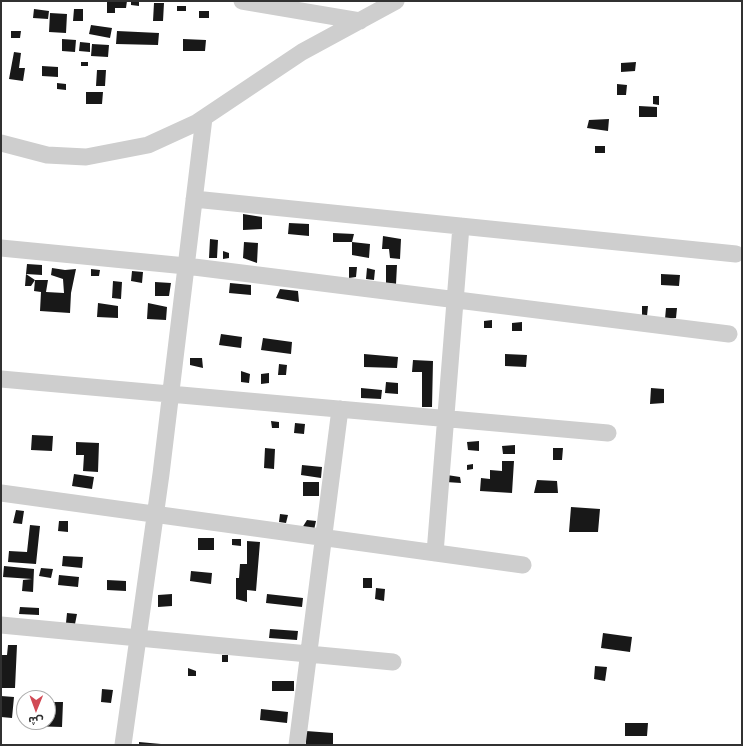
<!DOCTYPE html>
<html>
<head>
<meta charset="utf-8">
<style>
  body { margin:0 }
  #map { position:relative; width:743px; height:746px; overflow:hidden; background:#fff; font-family:"Public Sans","Noto Sans Arabic",sans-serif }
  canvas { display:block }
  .frame { position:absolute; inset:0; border:2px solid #313131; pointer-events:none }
  .north { position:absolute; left:16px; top:690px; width:40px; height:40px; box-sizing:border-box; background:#fff; border:1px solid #adadad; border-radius:50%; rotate:181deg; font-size:11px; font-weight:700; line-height:16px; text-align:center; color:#313131 }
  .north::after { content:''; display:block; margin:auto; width:14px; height:18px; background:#d14a55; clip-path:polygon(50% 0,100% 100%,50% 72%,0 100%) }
</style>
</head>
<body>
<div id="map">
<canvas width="743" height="746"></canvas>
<div class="frame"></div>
<div class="north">ش</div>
</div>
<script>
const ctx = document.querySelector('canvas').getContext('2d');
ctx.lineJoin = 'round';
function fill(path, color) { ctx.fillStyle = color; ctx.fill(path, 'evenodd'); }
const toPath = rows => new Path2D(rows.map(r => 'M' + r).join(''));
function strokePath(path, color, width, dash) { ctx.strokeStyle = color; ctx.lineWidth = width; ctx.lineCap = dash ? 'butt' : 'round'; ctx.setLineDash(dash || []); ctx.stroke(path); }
fill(toPath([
  [107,1,127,1,126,8,115,8,115,13,107,13],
  [131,1,139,1,139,6,131,5],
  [154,3,164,3,163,21,153,21],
  [177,6,186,6,186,11,177,11],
  [34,9,49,11,48,19,33,18],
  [74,9,83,9,83,21,73,21],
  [199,11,209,11,209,18,199,18],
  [50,13,67,14,66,33,49,32],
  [91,25,112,28,110,38,89,34],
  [11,31,21,31,20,38,11,38],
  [117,31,159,33,158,45,116,44],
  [62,39,76,40,75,52,62,51],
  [183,39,206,40,205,51,183,51],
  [80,42,90,43,90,52,79,51],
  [92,44,109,45,108,57,91,56],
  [14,52,21,53,19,68,25,68,23,81,9,79],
  [81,62,88,62,88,66,81,66],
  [636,62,635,71,621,72,621,63],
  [42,66,58,67,58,77,42,76],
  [97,70,106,70,105,86,96,86],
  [57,83,66,84,66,90,57,89],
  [617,84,627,85,626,95,617,95],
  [86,92,103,92,102,104,86,104],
  [653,96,659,96,659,105,653,104],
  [639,106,657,107,657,117,639,117],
  [609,119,608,131,587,128,589,120],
  [595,146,605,146,605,153,595,153],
  [243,214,262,217,262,229,243,230],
  [289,223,309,224,309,236,288,234],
  [333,233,354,234,352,242,333,242],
  [383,236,401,239,400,259,390,258,389,249,382,249],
  [210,239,218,240,217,258,209,258],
  [244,242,258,243,257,263,243,258],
  [352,242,370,244,369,258,352,255],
  [223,251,229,253,229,258,223,259],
  [27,264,42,265,42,275,26,274],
  [386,265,397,265,396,284,386,283],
  [349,267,357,267,356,277,349,278],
  [52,268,65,270,76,269,71,293,70,313,40,311,41,292,34,291,35,280,31,286,25,286,26,274,35,280,48,280,46,292,64,293,63,279,51,275],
  [367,268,375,270,374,280,366,279],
  [91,269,100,270,99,276,91,276],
  [132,271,143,272,142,283,131,281],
  [661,274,680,275,679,286,661,285],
  [113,281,122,282,121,299,112,298],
  [155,282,171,283,169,296,155,296],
  [230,283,251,285,251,295,229,293],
  [280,289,298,291,299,302,276,298],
  [98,303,118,306,118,318,97,317],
  [148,303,167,307,166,320,147,319],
  [642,306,648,306,647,316,642,316],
  [666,308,677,308,676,318,665,319],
  [492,320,492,328,484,328,484,321],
  [522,322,522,331,512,331,512,323],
  [221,334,242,337,241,348,219,345],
  [263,338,292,342,291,354,261,350],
  [364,354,398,357,397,368,364,367],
  [505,354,527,355,526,367,505,366],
  [190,358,202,358,203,368,190,365],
  [413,360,433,361,432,407,422,407,422,372,412,372],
  [279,364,287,365,286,375,278,375],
  [241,371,250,374,249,383,241,382],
  [269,373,269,383,261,384,261,374],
  [386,382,398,383,398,394,385,393],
  [361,388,382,390,381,399,361,398],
  [651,388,664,389,664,403,650,404],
  [271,421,279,422,279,428,272,428],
  [295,423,305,424,304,434,294,433],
  [32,435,53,436,52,451,31,450],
  [479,441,479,451,468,450,467,442],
  [76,442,99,443,98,472,83,471,84,455,76,455],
  [515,445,515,454,503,454,502,446],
  [265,448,275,449,274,469,264,468],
  [553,448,563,448,562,460,553,460],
  [502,461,514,461,512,493,480,491,481,478,490,479,490,470,502,471],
  [473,464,473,469,467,470,467,465],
  [302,465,322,467,321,478,301,475],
  [74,474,94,477,92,489,72,486],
  [447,475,460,477,461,483,446,482],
  [537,480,557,481,558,493,534,493],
  [303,482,319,482,319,496,303,496],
  [571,507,600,509,598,532,569,532],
  [16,510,24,511,22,524,13,523],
  [280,514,288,515,286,523,279,522],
  [307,520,316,521,314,530,302,528],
  [59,521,68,521,68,532,58,531],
  [30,525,40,526,36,564,8,562,9,551,27,552],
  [198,538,214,538,214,550,198,550],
  [232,539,241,539,241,546,232,545],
  [247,541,260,542,256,591,247,590,247,602,236,599,236,578,239,578,240,564,247,564],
  [63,556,83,557,82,568,62,566],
  [4,566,34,569,33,592,22,591,23,580,32,579,3,577],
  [41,568,53,569,51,578,39,576],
  [191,571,212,573,211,584,190,581],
  [59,575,79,577,78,587,58,585],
  [363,578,372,578,372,588,363,588],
  [107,580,126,581,126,591,107,590],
  [376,588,385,589,384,601,375,599],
  [172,594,172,606,158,607,158,595],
  [267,594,303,598,302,607,266,603],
  [20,607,39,608,39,615,19,614],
  [67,613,77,614,75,624,66,623],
  [270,629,298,631,297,640,269,638],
  [603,633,632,637,630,652,601,648],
  [8,645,17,645,15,688,1,688,1,655,7,655],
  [222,655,228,655,228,662,222,662],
  [595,666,607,667,605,681,594,679],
  [188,668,196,671,196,676,188,676],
  [272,681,294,681,294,691,272,691],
  [102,689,113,690,111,703,101,702],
  [1,696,14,697,12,718,1,717],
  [48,702,63,702,62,727,30,726,30,722,48,722],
  [261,709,288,712,287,723,260,720],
  [625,723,648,723,647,736,625,736],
  [306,731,333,733,333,745,306,745],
  [139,742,161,744,161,745,139,745]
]), '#181818');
strokePath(toPath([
  [242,1,360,21],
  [1,143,47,155,86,157,148,145,196,123,302,52,396,1],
  [194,199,736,254],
  [1,248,186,266,729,334],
  [1,379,608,433],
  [1,493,523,565],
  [435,553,461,226],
  [1,625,393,662],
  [123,745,161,474,204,118],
  [297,745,340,409]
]), '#cecece', 17);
</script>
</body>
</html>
